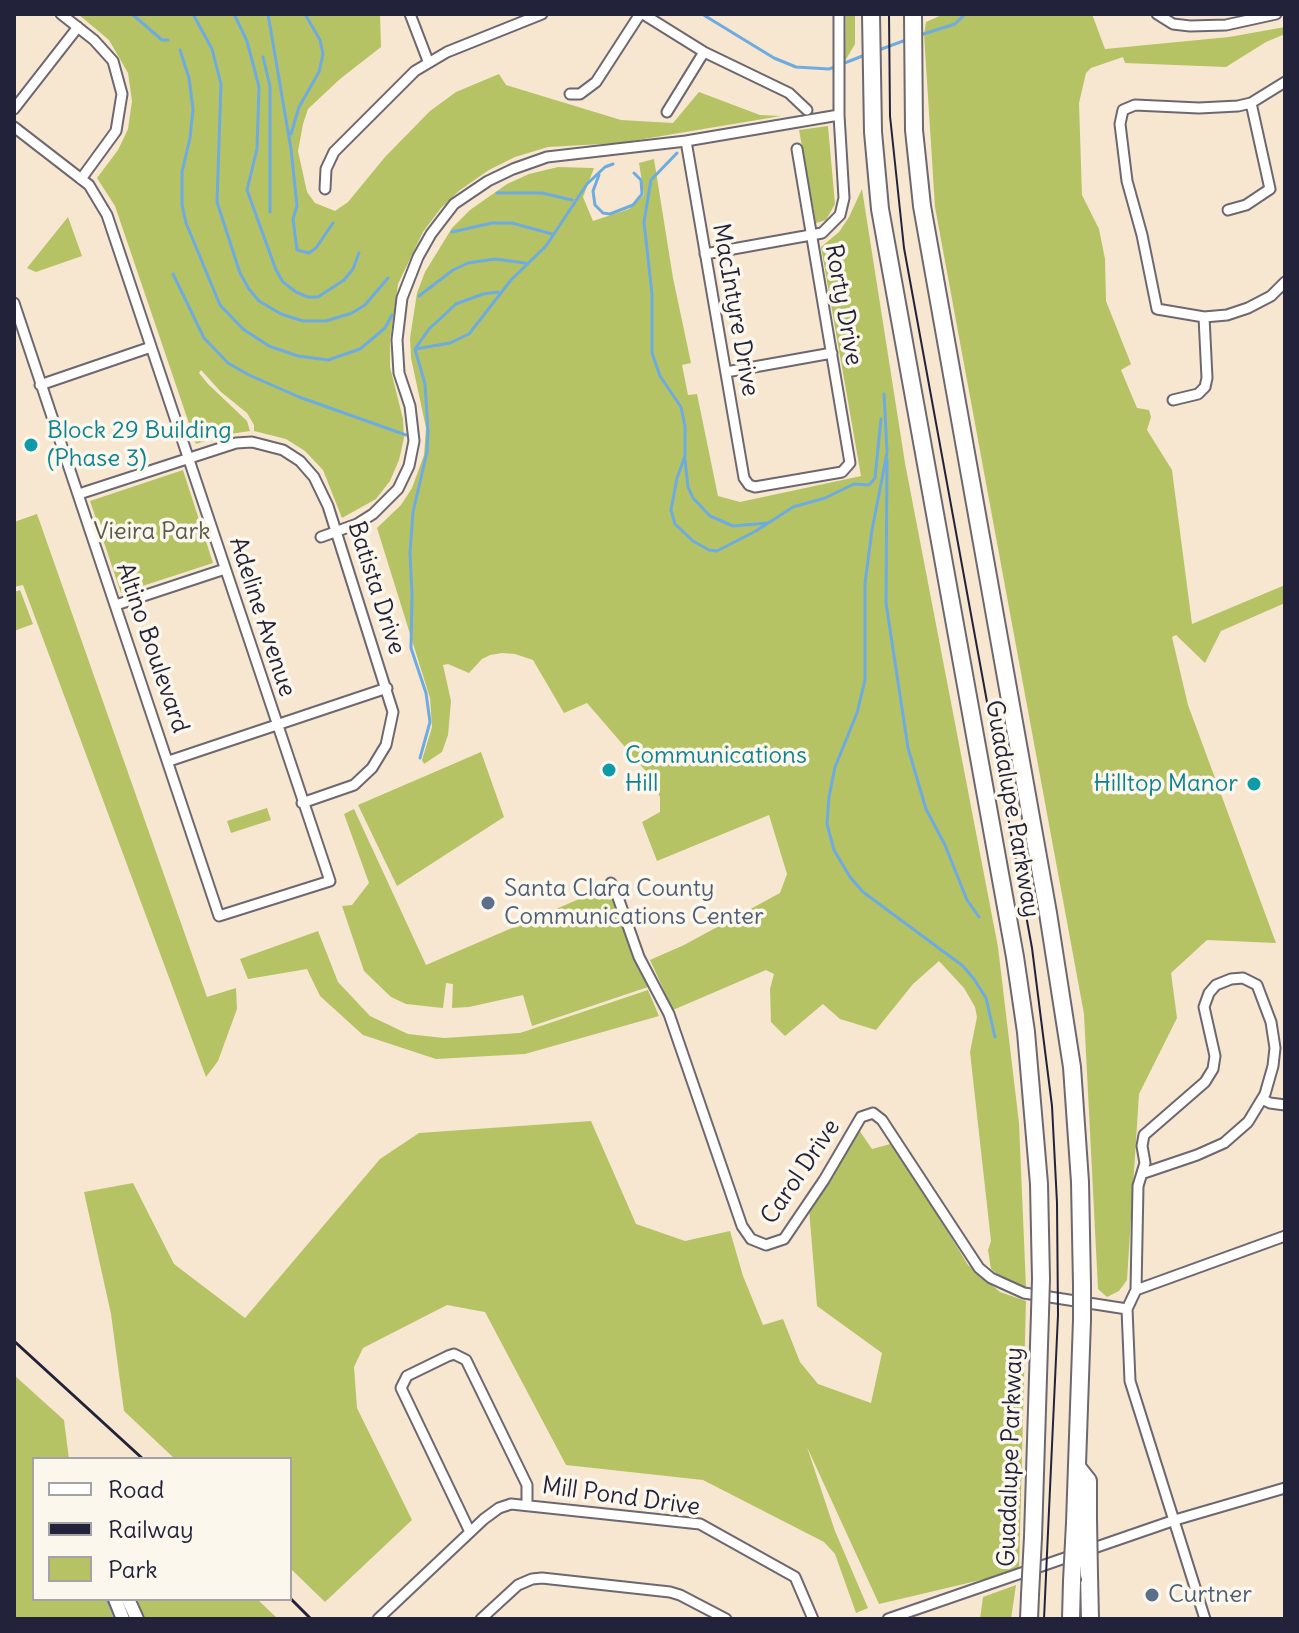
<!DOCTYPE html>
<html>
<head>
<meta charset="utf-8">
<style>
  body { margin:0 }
  #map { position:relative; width:1299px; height:1633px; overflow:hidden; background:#f7e7d1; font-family:Delius,sans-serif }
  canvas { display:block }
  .frame { position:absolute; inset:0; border:16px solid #22223b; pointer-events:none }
  .legend { position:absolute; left:32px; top:1457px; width:260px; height:144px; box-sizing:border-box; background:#fbf7ec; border:2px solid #a4a2a5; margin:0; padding:10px 14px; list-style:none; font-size:24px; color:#22223b }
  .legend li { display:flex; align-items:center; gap:16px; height:40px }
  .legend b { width:40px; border:2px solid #a4a2a5 }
</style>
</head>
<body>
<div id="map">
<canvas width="1299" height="1633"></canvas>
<div class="frame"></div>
<ul class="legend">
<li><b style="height:10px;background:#fff"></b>Road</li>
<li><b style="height:10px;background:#22223b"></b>Railway</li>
<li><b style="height:22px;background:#b5c365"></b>Park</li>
</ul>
</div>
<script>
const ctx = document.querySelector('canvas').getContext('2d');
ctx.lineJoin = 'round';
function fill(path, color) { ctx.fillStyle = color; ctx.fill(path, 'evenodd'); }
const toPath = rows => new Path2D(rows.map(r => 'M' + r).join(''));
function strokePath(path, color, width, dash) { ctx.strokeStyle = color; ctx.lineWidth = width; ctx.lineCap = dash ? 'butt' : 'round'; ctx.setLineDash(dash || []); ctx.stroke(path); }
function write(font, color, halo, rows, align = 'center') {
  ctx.font = font + ' Delius,sans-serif'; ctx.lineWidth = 7; ctx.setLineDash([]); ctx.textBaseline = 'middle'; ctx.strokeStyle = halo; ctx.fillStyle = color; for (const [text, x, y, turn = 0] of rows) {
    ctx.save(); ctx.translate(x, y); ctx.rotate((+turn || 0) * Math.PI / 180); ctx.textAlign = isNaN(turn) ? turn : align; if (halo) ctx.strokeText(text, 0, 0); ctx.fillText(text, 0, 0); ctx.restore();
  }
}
fill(toPath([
  [78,14,380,14,381,47,340,79,308,109,303,124,298,151,307,192,315,203,335,211,348,202,385,157,430,111,456,92,499,74,506,85,621,120,673,123,699,92,760,115,781,116,620,143,548,147,515,157,489,170,460,190,441,208,423,232,398,284,390,340,390,367,403,419,404,438,399,460,390,481,376,499,342,518,323,470,305,451,286,439,254,431,254,425,247,413,221,392,201,370,199,373,208,384,247,421,250,431,223,435,196,444,115,206,97,178,118,150,128,129,132,101,128,73,109,40],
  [846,14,855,14,855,44,845,61],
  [944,14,1092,14,1105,49,1229,37,1285,27,1285,34,1266,42,1226,67,1125,63,1123,57,1091,68,1086,73,1079,103,1082,195,1099,229,1105,259,1106,301,1131,364,1121,370,1137,408,1149,410,1151,417,1147,430,1172,470,1192,624,1285,585,1285,603,1221,631,1205,663,1176,635,1172,637,1188,705,1276,943,1207,940,1171,973,1177,1018,1139,1094,1127,1280,1119,1291,1107,1297,1098,1289,1084,1014,935,207,924,34,926,22],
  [828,126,835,204,826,220,816,223,799,130],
  [654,159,673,278,691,363,682,365,688,395,697,394,718,496,740,502,861,476,821,247,839,232,849,217,862,189,905,463,998,947,1019,1123,1026,1287,1002,1278,991,1269,988,1250,991,1241,970,1052,977,1017,975,1007,964,988,939,961,913,984,876,1030,840,1019,823,1004,785,1036,771,1022,770,989,774,974,766,970,673,1010,650,960,684,945,780,893,787,874,769,815,657,861,642,822,660,812,660,797,650,776,587,703,564,713,533,660,515,654,502,653,490,655,482,659,469,673,448,664,443,665,451,701,448,735,442,752,424,764,422,760,432,727,430,698,377,528,401,505,412,488,424,455,426,428,411,358,410,338,417,293,425,272,452,228,470,210,507,184,529,174,558,167,594,168,583,197,593,221,629,209,644,195,639,163],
  [68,217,82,256,36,272,27,268],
  [183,470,213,563,121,593,90,501],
  [37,514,207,997,236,988,237,1009,218,1061,206,1077,23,585,14,587,14,522],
  [20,590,33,624,14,631,14,592],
  [481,752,504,817,397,886,358,805],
  [267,808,271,820,231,833,227,821],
  [354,809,426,965,607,887,648,987,532,1026,523,995,469,1007,452,1008,453,984,446,983,443,1008,406,1004,391,997,364,971,342,906,352,905,369,883,344,814],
  [318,931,338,982,370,1016,408,1034,444,1038,520,1033,648,990,659,1016,525,1054,436,1059,363,1035,320,996,307,969,248,979,240,959],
  [591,1121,636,1224,685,1241,730,1231,743,1276,763,1325,783,1319,800,1362,818,1384,871,1403,882,1353,817,1306,809,1209,837,1168,859,1130,872,1149,894,1143,968,1265,1000,1292,1026,1301,1019,1571,879,1604,807,1447,835,1531,868,1608,856,1613,835,1554,824,1542,703,1480,566,1465,485,1312,447,1305,363,1348,354,1367,357,1408,412,1520,325,1602,290,1568,290,1459,175,1459,124,1411,111,1314,84,1192,133,1183,174,1264,245,1318,380,1159,419,1133],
  [14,1375,64,1420,69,1459,34,1459,34,1599,110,1599,118,1619,14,1619],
  [1016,1585,1011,1619,980,1619,983,1597],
  [135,1599,257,1599,278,1619,144,1619]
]), '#b5c365');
strokePath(toPath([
  [132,14,162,40,168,40],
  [193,14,212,49,221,84,217,202,240,273,249,289,259,301,281,314,303,321,326,321,352,313,365,305,388,278],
  [234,14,247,41,259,87,257,149,247,190,276,270,283,282,296,292,308,297,318,297,344,280,353,269,359,253],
  [268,14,291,149,297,206,293,219,297,250,309,253,316,248,333,223],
  [702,14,774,58,796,67,829,69,835,67],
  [917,36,955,24,965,14],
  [180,50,189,78,193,109,190,138,182,172,182,205,186,223,220,305,243,329,269,346,298,356,328,360,360,349,385,328,392,315],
  [876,51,906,40],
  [263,57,270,86,270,212],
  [842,64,865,55],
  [291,134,299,107,319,72,323,54,320,40,305,14],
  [677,153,651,180,644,222,652,294,652,353,660,376,681,407,685,426,685,456,677,478,671,510,675,524,693,541,709,550,717,551,756,531,793,507,825,498,854,484,869,485,875,478,881,419],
  [599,175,593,191,595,205,603,213,610,214,633,205,642,194,641,180,634,173],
  [497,193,542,193,572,200],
  [452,232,492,223,512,223,552,234],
  [173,274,204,338,228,363,249,375,299,397,406,435],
  [419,296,453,270,468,263,495,259,525,263],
  [415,349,425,384,428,431,427,452,413,512,410,553,412,595,411,648,426,693,430,722,420,758],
  [415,349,450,343,469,334,511,280,546,246,587,184,605,167,613,164],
  [415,349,429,329,456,304,483,294,498,292],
  [884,394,887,451],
  [887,453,872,530,865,583,865,680,857,713,835,767,829,797,827,824,834,850,850,877,863,892,963,966,974,979,986,998,995,1037],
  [887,459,886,603,908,748,926,809,945,845,967,900,979,917],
  [685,460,688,487,693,498,710,516,733,526,768,523],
  [107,1599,116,1619]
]), '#6eabe0', 3);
const street = toPath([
  [61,14,94,40,113,61,122,94,116,131,81,179],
  [410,14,428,61],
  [643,14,704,52,789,93,807,110],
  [1157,14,1173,24,1190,26,1226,25,1276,14],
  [1285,82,1251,103,1238,106,1199,108,1135,105,1123,110,1120,124,1127,181,1142,235,1157,309,1204,317,1227,315,1248,308,1271,296,1285,282],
  [570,94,580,94,596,82,640,14],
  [14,109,78,27],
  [667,112,704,52],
  [14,127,89,185,107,215,330,881,219,916,14,303],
  [686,141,744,478,749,485,755,487,842,472,850,463,797,149],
  [325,189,326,169,334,152,415,71,447,52,542,14],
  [1228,210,1246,205,1270,189,1251,103],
  [705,254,822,233,840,215,844,198,839,115,839,14],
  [726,372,832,353],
  [40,385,151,347],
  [1173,400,1198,394,1205,387,1207,378,1204,317],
  [79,494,236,443,252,442,283,450,300,461,314,477,328,506,393,712,386,745,372,768,354,785,302,803],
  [321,537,357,524,373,514,398,489,409,466,414,441,410,406,399,373,397,340,402,298,418,257,431,234,454,204,488,181,513,169,547,157,686,141,839,115],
  [116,605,225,569],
  [169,761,387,688],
  [611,883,615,889,639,957,669,1014,742,1226,751,1239,766,1245,784,1239,824,1180,861,1117,873,1113,882,1120,979,1268,991,1278,1024,1293,1127,1309],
  [1262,1099,1270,1103,1285,1105],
  [1144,1173,1197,1155,1224,1143,1248,1122,1265,1094,1273,1066,1275,1048,1271,1022,1257,985,1243,978,1231,979,1216,985,1209,993,1204,1007,1215,1056,1213,1069,1205,1082,1144,1135,1142,1146,1145,1163,1138,1186,1136,1290,1127,1309,1130,1381,1205,1619],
  [1136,1290,1285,1236],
  [470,1532,401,1388,407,1376,448,1356,454,1354,466,1360,527,1485,527,1504],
  [378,1619,484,1519,499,1508,511,1504,700,1524,795,1577,813,1619],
  [481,1619,518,1585,532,1579,542,1578,670,1592,680,1595,726,1619],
  [888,1619,1175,1520,1285,1488]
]);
const secondary = toPath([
  [115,1599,123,1619],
  [128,1599,137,1619]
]);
const highway = toPath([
  [871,14,873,132,880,209,1015,957,1026,1032,1039,1184,1041,1279],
  [913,14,914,130,922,206,1048,913,1072,1067,1080,1182,1082,1285],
  [1077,1467,1088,1481,1088,1519],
  [1075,1523,1082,1320],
  [1033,1537,1040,1313],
  [1089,1575,1090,1619],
  [1029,1619,1030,1595],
  [1071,1619,1072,1581]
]);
strokePath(street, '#6d6770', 13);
strokePath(secondary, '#6d6770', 16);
strokePath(highway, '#6d6770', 20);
strokePath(street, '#fff', 9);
strokePath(secondary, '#fff', 12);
strokePath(highway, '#fff', 16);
strokePath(toPath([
  [889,14,890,116,904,248,1032,948,1052,1106,1057,1203,1058,1315,1044,1619]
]), '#22223b', 2);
strokePath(toPath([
  [14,1341,143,1459],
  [290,1598,311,1619]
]), '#22223b', 3);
const highwayBridge = toPath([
  [1040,1313,1041,1279],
  [1082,1320,1082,1285],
  [1088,1519,1089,1575],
  [1072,1581,1075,1523],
  [1030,1595,1033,1537]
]);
strokePath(highwayBridge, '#6d6770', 20, []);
strokePath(highwayBridge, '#fff', 16);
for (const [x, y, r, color] of [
  [31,445,8,"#0f9aa8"],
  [609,770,8,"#0f9aa8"],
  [1254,784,8,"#0f9aa8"],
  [488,903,8,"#5c6f8a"],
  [1152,1595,8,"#5c6f8a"]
]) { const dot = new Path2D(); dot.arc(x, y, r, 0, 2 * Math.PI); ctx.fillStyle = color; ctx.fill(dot); strokePath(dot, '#fbf7ec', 3); }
write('24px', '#22223b', '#fbf7ec', [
  ["Rorty Drive",843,305,80],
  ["MacIntyre Drive",735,310,80],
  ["Batista Drive",376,588,72],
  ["Adeline Avenue",262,617,72],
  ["Altino Boulevard",152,648,71],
  ["Guadalupe Parkway",1012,809,80],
  ["Carol Drive",801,1172,-56],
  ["Guadalupe Parkway",1011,1457,-88],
  ["Mill Pond Drive",621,1497,8]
]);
write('24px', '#0d838f', '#fbf7ec', [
  ["Block 29 Building",47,431],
  ["(Phase 3)",47,459],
  ["Communications",625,756],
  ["Hill",625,784],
  ["Hilltop Manor",1238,784,"right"]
], 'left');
write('24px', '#555a4a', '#fbf7ec', [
  ["Vieira Park",152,532]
]);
write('24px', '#4e5e75', '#fbf7ec', [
  ["Santa Clara County",504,889],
  ["Communications Center",504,917],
  ["Curtner",1168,1595]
], 'left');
</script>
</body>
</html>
